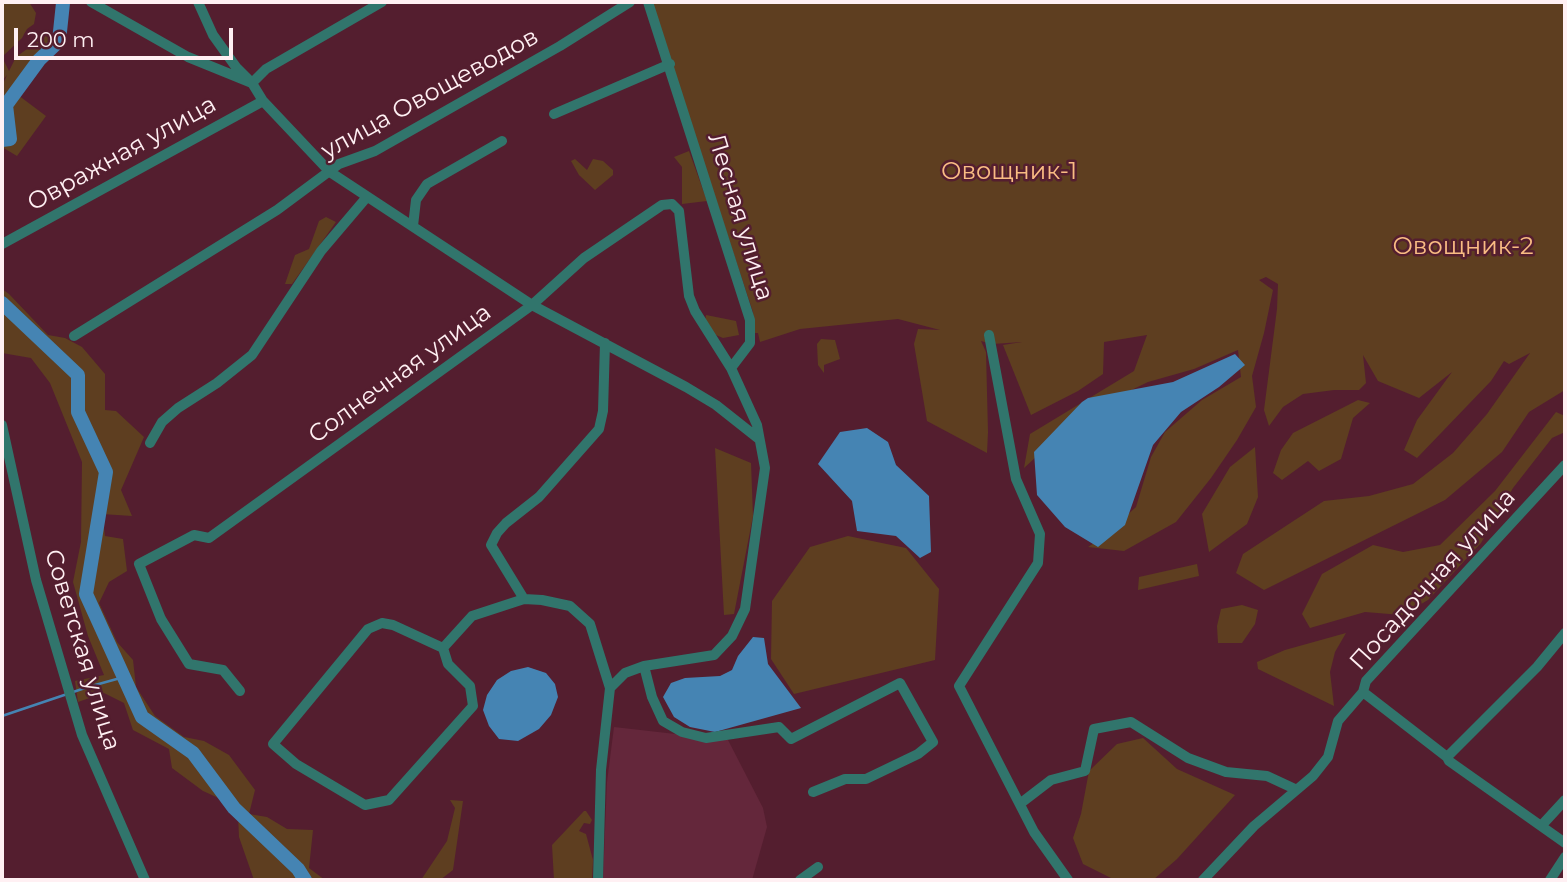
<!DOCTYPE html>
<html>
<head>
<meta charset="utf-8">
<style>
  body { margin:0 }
  #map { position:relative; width:1567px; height:882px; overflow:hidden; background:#541e2f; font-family:Montserrat,sans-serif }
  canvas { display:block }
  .frame { position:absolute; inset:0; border:4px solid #fff0f3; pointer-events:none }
  .scale { position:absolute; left:14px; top:28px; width:219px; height:32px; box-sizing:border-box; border:4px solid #fff0f3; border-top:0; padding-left:9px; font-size:21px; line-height:24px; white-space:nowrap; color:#fff0f3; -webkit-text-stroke:5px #541e2f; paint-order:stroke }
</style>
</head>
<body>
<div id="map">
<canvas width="1567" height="882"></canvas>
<div class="frame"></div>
<div class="scale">200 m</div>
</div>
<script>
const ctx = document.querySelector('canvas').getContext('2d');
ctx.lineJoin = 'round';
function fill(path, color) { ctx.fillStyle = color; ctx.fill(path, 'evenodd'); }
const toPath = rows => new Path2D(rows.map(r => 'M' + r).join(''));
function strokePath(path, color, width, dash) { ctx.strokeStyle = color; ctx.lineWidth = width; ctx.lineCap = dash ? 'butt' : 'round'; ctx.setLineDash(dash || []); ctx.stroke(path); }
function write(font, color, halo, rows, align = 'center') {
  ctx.font = font + ' Montserrat,sans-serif'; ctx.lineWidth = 5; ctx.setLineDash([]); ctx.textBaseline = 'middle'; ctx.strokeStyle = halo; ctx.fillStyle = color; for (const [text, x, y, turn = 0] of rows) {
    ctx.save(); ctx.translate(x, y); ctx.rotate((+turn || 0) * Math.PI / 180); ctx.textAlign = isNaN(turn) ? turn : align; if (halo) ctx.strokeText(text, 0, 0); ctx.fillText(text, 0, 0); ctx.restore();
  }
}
fill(toPath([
  [614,727,728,740,763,808,767,827,752,880,603,880,607,782]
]), '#64273b');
fill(toPath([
  [2,2,29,2,36,13,34,24,27,29,22,38,2,57,9,71,16,57,45,36,53,39,58,2,70,2,62,44,32,70,18,95,46,116,17,156,2,147,2,86,7,75,2,81],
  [650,2,1565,2,1565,390,1529,412,1502,452,1445,500,1264,590,1236,573,1243,554,1324,501,1369,496,1413,484,1453,453,1487,414,1530,353,1509,364,1504,361,1491,381,1417,458,1404,450,1417,420,1452,372,1419,398,1378,381,1363,355,1366,383,1359,390,1334,390,1303,394,1283,407,1269,426,1264,410,1277,309,1278,284,1266,277,1259,280,1273,290,1264,333,1252,376,1256,407,1237,440,1211,478,1176,522,1124,551,1088,547,1103,537,1136,507,1151,457,1165,432,1202,400,1241,377,1238,350,1194,369,1148,382,1084,413,1024,468,1030,434,1134,371,1147,335,1104,342,1103,374,1078,391,1031,415,1003,345,1022,342,992,344,981,341,986,352,988,432,987,453,927,421,914,344,918,329,940,330,898,319,800,329,760,342,758,333,754,333,753,312],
  [689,151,707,201,682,204,682,167,674,157],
  [575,159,587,170,593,159,603,161,613,170,613,175,595,190,579,175,571,161],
  [326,217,336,222,292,284,285,284,295,255,309,249,319,221],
  [2,289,9,294,48,335,65,338,82,347,105,374,105,410,116,411,144,437,121,490,132,516,102,514,105,536,123,539,127,571,109,582,99,603,117,642,133,660,136,687,155,716,184,737,204,741,229,755,255,790,249,814,267,817,287,829,313,830,309,868,325,880,254,880,239,837,238,815,223,800,203,791,172,768,169,749,133,730,124,703,104,693,78,702,75,681,104,675,88,636,73,582,81,542,82,462,50,383,31,358,2,353],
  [706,315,736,321,739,335,723,338,704,330],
  [821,339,835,340,840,359,824,365,824,373,818,365,817,344],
  [1358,400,1370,403,1353,418,1341,459,1319,471,1308,461,1282,480,1273,473,1281,450,1293,433],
  [1556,412,1565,416,1565,432,1552,438,1513,488,1481,543,1428,600,1402,615,1365,612,1310,628,1302,614,1322,574,1373,545,1403,552,1440,545,1495,491],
  [1255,447,1258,497,1247,524,1209,552,1202,514,1230,467],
  [715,448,751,463,753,516,734,614,724,615],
  [848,536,906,548,939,589,935,660,794,694,771,659,772,601,810,547],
  [1197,564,1199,576,1138,590,1139,577],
  [1242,605,1258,610,1255,624,1242,643,1218,643,1217,626,1221,609],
  [1346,633,1335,652,1330,672,1334,706,1258,669,1257,662,1285,650],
  [1143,738,1177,769,1235,795,1177,859,1153,880,1115,880,1083,864,1073,838,1081,814,1089,771,1117,744],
  [450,800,463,801,453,870,440,880,421,880,447,841,455,808],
  [584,811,586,811,592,820,590,824,584,823,579,831,586,834,593,860,592,880,554,880,552,845]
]), '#5e3e20');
fill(toPath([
  [1235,354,1245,365,1219,387,1181,412,1153,445,1125,525,1098,547,1065,527,1037,495,1034,452,1082,402,1088,398,1173,382],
  [867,428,888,442,896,465,929,496,931,552,920,558,896,536,857,531,852,501,818,464,840,432],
  [753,637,764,638,768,664,801,708,715,732,690,727,674,717,663,697,671,683,685,678,720,676,732,670,738,656],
  [528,667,546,673,555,684,558,697,551,715,539,729,518,741,499,739,489,726,483,710,487,695,497,680,511,671]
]), '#4584b3');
strokePath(toPath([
  [2,716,88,687,124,677]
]), '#4584b3', 2.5);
strokePath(toPath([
  [2,140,10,139,6,105,39,60,59,41,63,3],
  [2,303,78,375,78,412,106,472,86,594,142,717,193,753,234,808,298,869,305,880]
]), '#4584b3', 14);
strokePath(toPath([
  [91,2,188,57,252,83,266,69,382,2],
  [198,2,213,35,236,67,252,83,263,101,330,172,532,305,686,387,716,405,759,439],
  [554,114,670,64],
  [413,226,416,200,427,184,502,141],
  [2,244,263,101],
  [989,335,1016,479,1040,534,1038,563,959,686,1034,832,1068,880],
  [74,336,277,210,339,164,375,151,560,46,630,2],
  [2,425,36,580,82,735,145,880],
  [150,443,162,422,178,408,217,383,252,355,321,251,366,198],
  [524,599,491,545,497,533,506,523,539,497,599,429,603,411,605,343],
  [382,623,393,625,443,648,448,664,470,686,473,706,389,800,365,805,296,764,273,744,368,629,382,623],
  [443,648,472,616,524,599,542,600,570,606,590,624,610,688,601,770,598,880],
  [644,666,652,697,663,721,682,732,706,738,779,727,791,739,900,683,933,742,918,754,866,779,845,779,813,792],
  [610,688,625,673,644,666,714,655,732,636,745,609,765,468,757,425,731,368,750,343,750,320,648,2],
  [240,691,223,670,189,664,161,619,139,564,194,535,209,538,532,305,584,258,662,205,672,204,679,211,689,296,695,311,731,368],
  [1363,692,1447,757,1449,761,1565,843],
  [1447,757,1537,667,1565,633],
  [1021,803,1051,780,1085,771,1094,729,1131,722,1188,758,1226,772,1267,776,1295,789],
  [1542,825,1565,800],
  [800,880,818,867],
  [1203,880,1254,826,1313,776,1328,757,1338,721,1363,692,1366,681,1565,465],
  [1550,880,1565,857]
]), '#31756c', 10);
write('24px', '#fff0f3', '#541e2f', [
  ["улица Овощеводов",430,94,-29],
  ["Овражная улица",122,154,-29],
  ["Лесная улица",740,217,73],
  ["Солнечная улица",400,374,-36],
  ["Посадочная улица",1433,580,-48],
  ["Советская улица",82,650,73]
]);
write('24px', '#f9bc83', '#541e2f', [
  ["Овощник-1",1009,172],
  ["Овощник-2",1463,247]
]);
</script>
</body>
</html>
